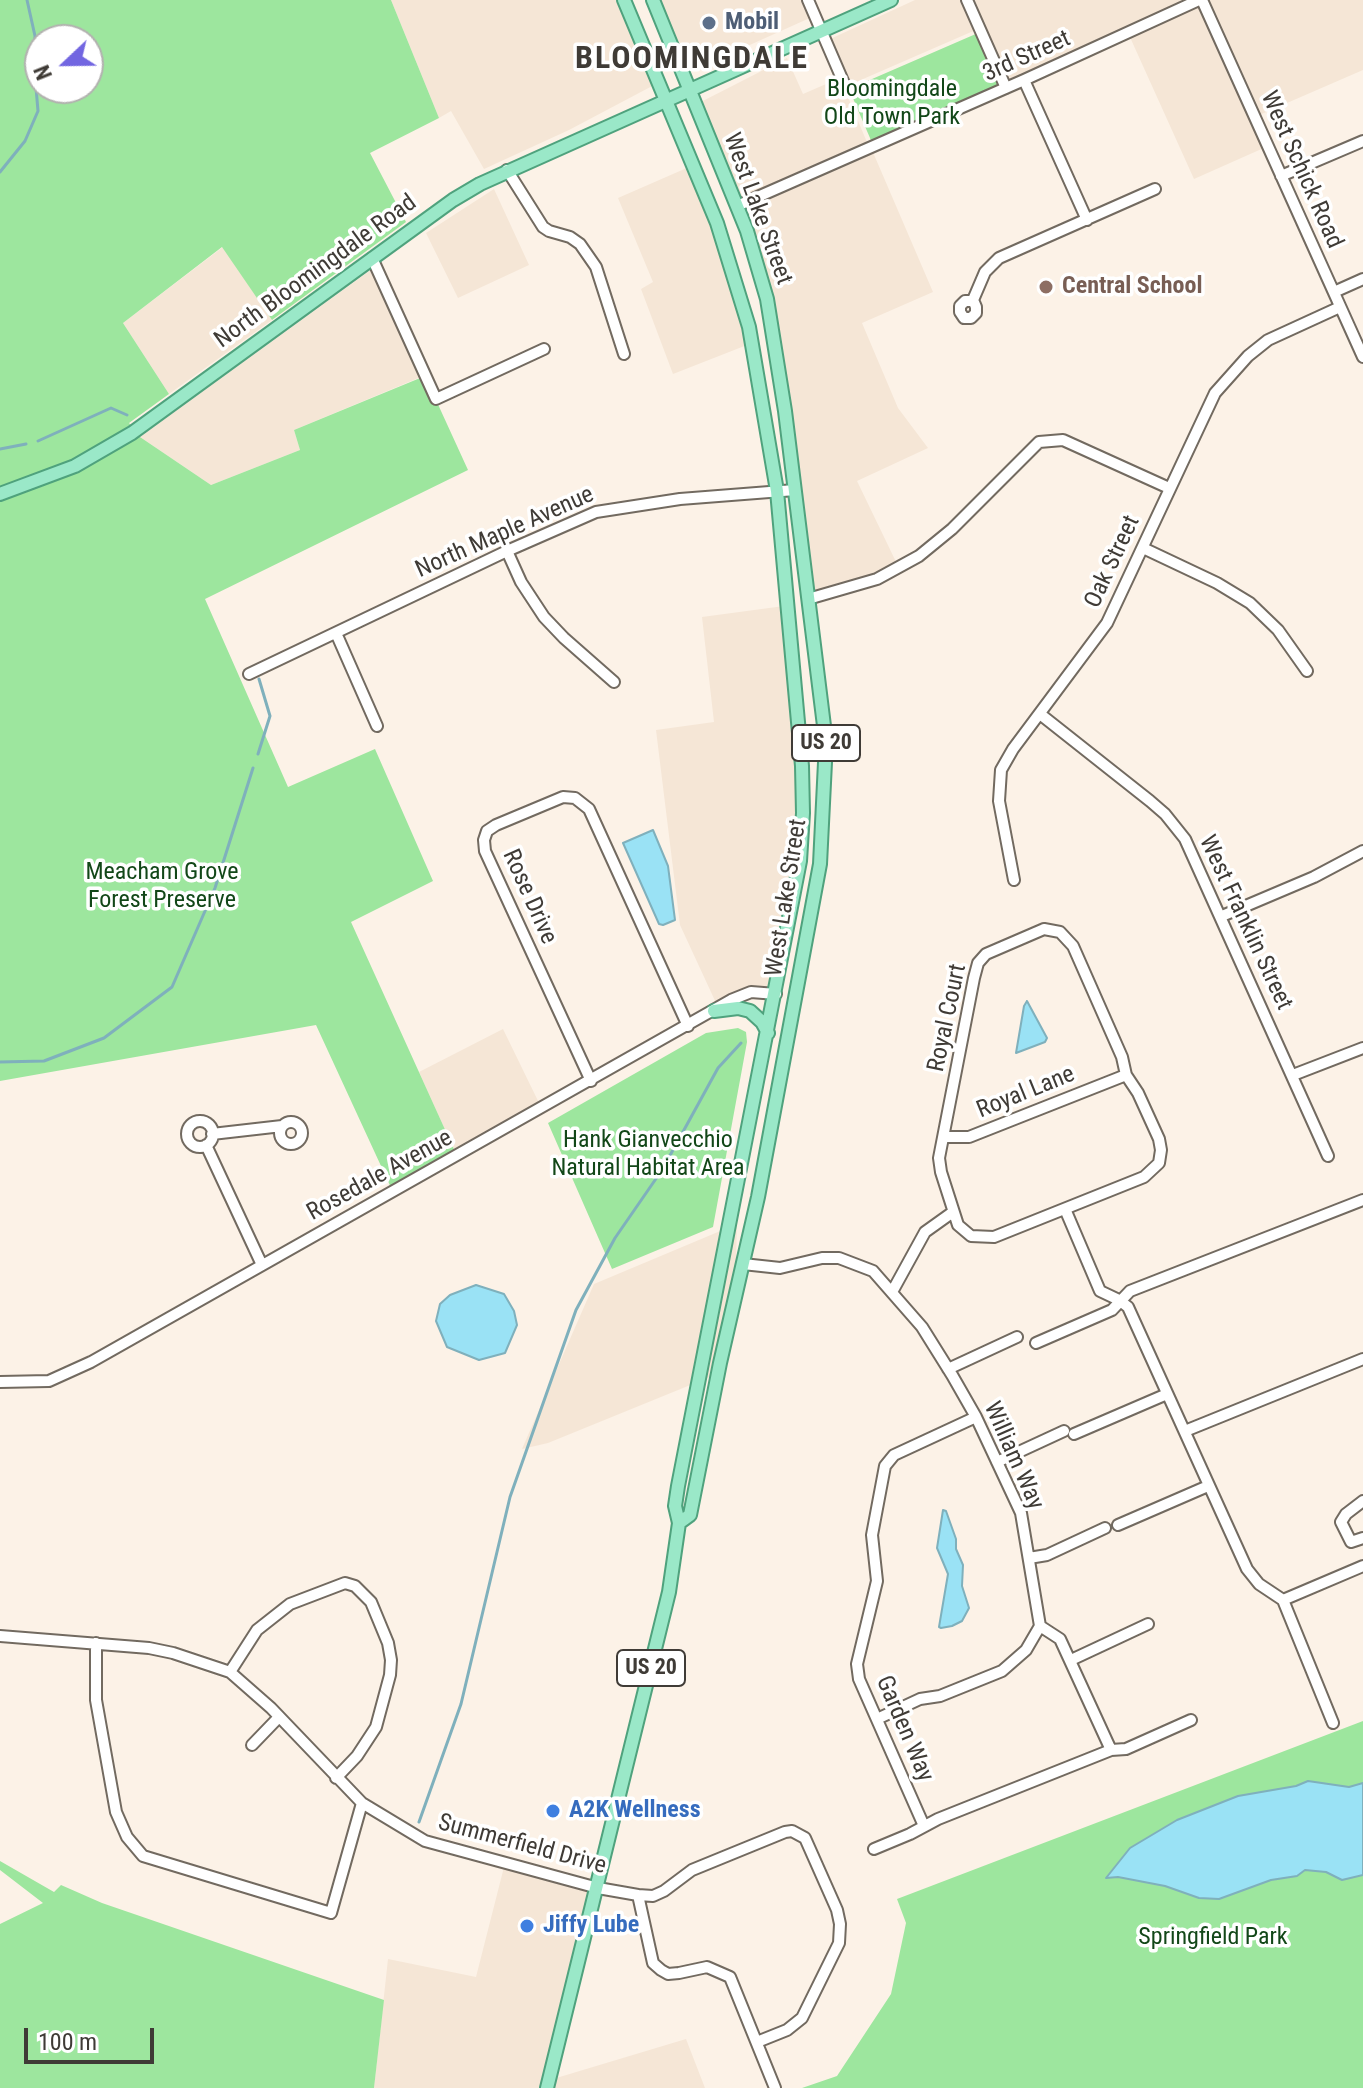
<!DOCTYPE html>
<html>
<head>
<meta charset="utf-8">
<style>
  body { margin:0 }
  #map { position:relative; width:1363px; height:2088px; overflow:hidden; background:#fcf2e7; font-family:"Roboto Condensed",sans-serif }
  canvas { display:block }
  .north { position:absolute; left:24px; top:24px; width:80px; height:80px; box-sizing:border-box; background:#fff; border:2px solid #b2b1af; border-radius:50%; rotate:248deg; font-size:22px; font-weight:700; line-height:32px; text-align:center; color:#3f3b36 }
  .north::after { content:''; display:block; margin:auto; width:28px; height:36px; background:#7266e1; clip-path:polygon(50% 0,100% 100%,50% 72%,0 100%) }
  .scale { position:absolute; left:24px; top:2028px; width:130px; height:36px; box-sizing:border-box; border:4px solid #3f3b36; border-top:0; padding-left:10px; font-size:24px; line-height:28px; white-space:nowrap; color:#3f3b36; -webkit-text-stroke:6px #fff; paint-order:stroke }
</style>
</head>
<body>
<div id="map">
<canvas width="1363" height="2088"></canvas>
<div class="north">N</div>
<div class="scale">100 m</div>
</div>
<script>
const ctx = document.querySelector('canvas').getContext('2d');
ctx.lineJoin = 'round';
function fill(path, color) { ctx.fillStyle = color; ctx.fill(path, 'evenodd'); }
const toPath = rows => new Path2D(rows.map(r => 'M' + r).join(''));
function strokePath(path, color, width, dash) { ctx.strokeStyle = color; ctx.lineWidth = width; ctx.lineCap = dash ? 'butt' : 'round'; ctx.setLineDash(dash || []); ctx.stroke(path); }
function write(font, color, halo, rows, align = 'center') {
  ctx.font = font + ' "Roboto Condensed",sans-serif'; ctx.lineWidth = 7; ctx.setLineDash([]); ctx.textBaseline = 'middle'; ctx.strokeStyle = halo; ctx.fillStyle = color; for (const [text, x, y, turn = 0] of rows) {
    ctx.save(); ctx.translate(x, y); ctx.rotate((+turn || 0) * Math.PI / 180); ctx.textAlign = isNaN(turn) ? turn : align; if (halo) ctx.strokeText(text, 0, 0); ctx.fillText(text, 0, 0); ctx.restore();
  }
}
fill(toPath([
  [391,0,621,0,656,84,569,130,484,169,451,111,439,118],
  [649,0,805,0,812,17,683,75],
  [915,0,965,0,978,29,847,86,828,40],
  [968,0,1197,0,1266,147,1194,179,1129,35,1007,86],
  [1206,0,1363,0,1363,70,1257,116],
  [787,58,803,94,840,78,869,147,733,204,695,105],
  [872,150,933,292,862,323,898,408,928,448,857,481,898,566,876,577,810,596,766,282,736,207],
  [689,167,736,287,747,345,673,374,641,289,653,282,618,198],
  [494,189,529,265,458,298,426,233],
  [223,247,272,320,169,394,123,323],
  [379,264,428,374,294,430,300,450,211,485,140,437],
  [784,606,797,746,798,840,774,991,717,1005,680,925,656,730,714,722,702,617],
  [503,1029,540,1105,456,1154,419,1072],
  [737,1224,736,1260,710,1377,548,1443,522,1449,594,1284],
  [504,1867,594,1890,544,2088,374,2088,388,1959,476,1977],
  [686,2039,705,2088,551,2088,553,2079]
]), '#f5e6d6');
fill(toPath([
  [0,0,391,0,439,118,370,153,406,222,272,320,222,247,123,323,169,394,129,423,140,437,211,485,300,450,294,430,425,376,468,470,205,599,288,787,375,749,433,881,351,922,457,1156,393,1192,316,1025,0,1081],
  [40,40,88,40,88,88,40,88],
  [978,33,1002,87,873,145,849,89],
  [738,1028,746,1032,747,1042,713,1227,612,1269,548,1123,706,1033],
  [1363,1721,1363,2088,802,2088,837,2076,891,1994,906,1923,897,1899],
  [0,1861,54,1892,61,1885,102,1903,384,2000,374,2088,0,2088,0,1924,43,1903,0,1870]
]), '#9de69e');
const water = toPath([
  [653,830,668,866,675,920,663,925,659,924,623,843,653,830],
  [1027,1001,1047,1038,1045,1042,1016,1053,1024,1006,1027,1001],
  [476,1285,504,1294,514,1311,517,1325,505,1353,479,1360,447,1347,436,1321,440,1304,450,1295,476,1285],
  [943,1510,946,1511,956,1539,956,1549,963,1565,962,1586,969,1608,962,1621,952,1626,941,1628,939,1627,948,1574,937,1548,943,1510],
  [1308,1781,1349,1787,1363,1783,1363,1875,1342,1880,1326,1872,1305,1870,1297,1876,1271,1880,1219,1899,1199,1898,1165,1886,1118,1877,1106,1878,1130,1848,1177,1820,1238,1796,1296,1786,1308,1781]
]);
fill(water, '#9ae2f5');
strokePath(water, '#7fb0bc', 2);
strokePath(toPath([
  [0,172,25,141,38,111,34,64,35,36,27,0],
  [38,441,111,408,127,415],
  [0,449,26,444],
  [258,754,270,716,259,679],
  [0,1062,44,1061,104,1038,172,987,215,888,253,768],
  [419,1822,461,1704,510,1497,576,1310,615,1238,662,1170,718,1068,741,1043]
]), '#7fb0bc', 3);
const minor = toPath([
  [808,0,846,88],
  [967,0,1006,88],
  [1202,0,1363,357],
  [1024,80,1087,220],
  [507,170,543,227,549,231,570,237,580,244,596,267,624,354],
  [1281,176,1363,141],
  [737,206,1024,80,1199,0],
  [372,258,436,399,544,349],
  [1334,292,1363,279],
  [972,301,965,301,960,306,960,312,964,318,971,318,976,313,976,307,973,300,985,272,999,258,1155,189],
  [1143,548,1217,583,1250,603,1278,630,1307,671],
  [507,551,521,582,544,617,564,638,614,682],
  [808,599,877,579,919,556,952,529,1039,442,1063,440,1169,488],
  [336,633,377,726],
  [249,674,507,551,596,512,680,499,795,490],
  [1040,714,1150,801,1165,814,1185,839,1328,1156],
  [1014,880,999,801,1001,770,1013,749,1107,623,1215,393,1248,356,1268,340,1340,307],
  [1222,916,1314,877,1363,851],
  [1044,929,1060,932,1073,946,1122,1057,1126,1075,1138,1093,1159,1139,1161,1150,1159,1163,1144,1177,994,1237,971,1236,958,1225,941,1172,939,1158,974,978,978,963,986,954,1044,929],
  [1293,1075,1363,1048],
  [591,1081,485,851,484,840,487,831,496,825,563,797,575,798,589,809,688,1026],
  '187 1134a13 13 0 1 1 26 0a13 13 0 1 1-26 0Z',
  '280 1133a11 11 0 1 1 22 0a11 11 0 1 1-22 0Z',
  [212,1134,282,1126],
  [944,1137,969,1137,1126,1075],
  [206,1145,262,1265],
  [1065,1209,1100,1291,1119,1300,1128,1307,1247,1569,1259,1584,1283,1600,1333,1723],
  [743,1264,780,1268,822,1258,839,1258,873,1271,922,1327,952,1375,976,1417,1021,1513,1040,1626,1026,1650,1002,1671,940,1696,920,1699,877,1719],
  [892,1292,925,1232,953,1212],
  [1036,1343,1112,1310,1130,1291,1363,1200],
  [948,1369,1017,1337],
  [0,1382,49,1381,91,1362,731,1000,751,992,776,994],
  [1185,1431,1363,1359],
  [1074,1434,1167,1394],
  [997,1462,1064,1431],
  [1363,1501,1346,1514,1341,1522,1351,1542,1363,1538],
  [1118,1525,1208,1486],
  [1029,1558,1047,1555,1105,1528],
  [1283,1600,1363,1566],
  [1040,1626,1060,1639,1111,1750],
  [0,1636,149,1648,173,1653,230,1672,271,1708,362,1803,425,1841,598,1888,638,1895,653,1963,661,1970,668,1974,679,1973,707,1967,730,1977,775,2088],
  [96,1643,96,1700,116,1812,127,1837,143,1856,331,1913,362,1803],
  [1071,1660,1148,1624],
  [230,1672,257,1630,290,1604,345,1583,355,1586,371,1602,388,1643,391,1660,390,1675,376,1727,357,1756,336,1778],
  [252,1745,279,1717],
  [924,1826,859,1679,857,1664,877,1581,872,1535,885,1466,894,1455,976,1417],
  [874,1849,910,1834,938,1819,1111,1750,1126,1749,1191,1720],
  [638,1895,653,1896,664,1891,692,1870,785,1832,792,1831,805,1838,837,1910,840,1924,839,1943,802,2018,787,2030,757,2042]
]);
const major = toPath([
  [653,0,747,231,767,299,785,411,826,742,820,864,758,1197,720,1363,690,1515,679,1523],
  [0,494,75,466,132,433,453,200,480,184,891,0],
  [714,1011,738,1008,750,1011,762,1022,768,1033],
  [547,2088,669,1592,679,1523,675,1506,678,1486,800,861,803,813,802,766,777,491,749,327,717,223,624,0]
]);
strokePath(minor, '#726a60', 14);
strokePath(major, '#4fa27d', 16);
strokePath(minor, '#fff', 10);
strokePath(major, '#9ae8c8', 12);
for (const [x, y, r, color] of [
  [709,23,8,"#5c6f8a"],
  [1046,287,8,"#8d6e63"],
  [553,1811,8,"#3f7fe0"],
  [527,1926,8,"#3f7fe0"]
]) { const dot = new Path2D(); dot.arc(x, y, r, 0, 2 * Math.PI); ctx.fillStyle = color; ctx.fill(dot); strokePath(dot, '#fff', 3); }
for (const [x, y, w] of [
  [826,743,68],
  [651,1668,68]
]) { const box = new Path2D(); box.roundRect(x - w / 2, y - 18, w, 36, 6); ctx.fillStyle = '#fff'; ctx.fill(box); strokePath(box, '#3f3b36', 2); }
write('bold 22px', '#3f3b36', null, [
  ["US 20",826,743],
  ["US 20",651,1668]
]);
write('bold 24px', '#4e5e75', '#fff', [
  ["Mobil",725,23]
], 'left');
write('24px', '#3f3b36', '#fff', [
  ["3rd Street",1027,57,-24],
  ["West Schick Road",1301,170,66],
  ["West Lake Street",757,209,70],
  ["North Bloomingdale Road",316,272,-36],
  ["North Maple Avenue",505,533,-24],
  ["Oak Street",1113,562,-65],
  ["Rose Drive",529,897,66],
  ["West Lake Street",787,898,-81],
  ["West Franklin Street",1245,923,65],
  ["Royal Court",948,1018,-78],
  ["Royal Lane",1026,1093,-22],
  ["Rosedale Avenue",380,1176,-29],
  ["William Way",1013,1456,66],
  ["Garden Way",904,1729,67],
  ["Summerfield Drive",522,1845,15]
]);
write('24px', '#124718', '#fff', [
  ["Bloomingdale",892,90],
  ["Old Town Park",892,118],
  ["Meacham Grove",162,873],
  ["Forest Preserve",162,901],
  ["Hank Gianvecchio",648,1141],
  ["Natural Habitat Area",648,1169],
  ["Springfield Park",1213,1938]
]);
write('bold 24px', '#785e54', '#fff', [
  ["Central School",1062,287]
], 'left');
write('bold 24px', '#366cbe', '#fff', [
  ["A2K Wellness",569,1811],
  ["Jiffy Lube",543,1926]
], 'left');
ctx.letterSpacing = '2px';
write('bold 32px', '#3f3b36', '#fff', [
  ["BLOOMINGDALE",692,60]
]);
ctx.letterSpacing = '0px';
</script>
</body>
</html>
